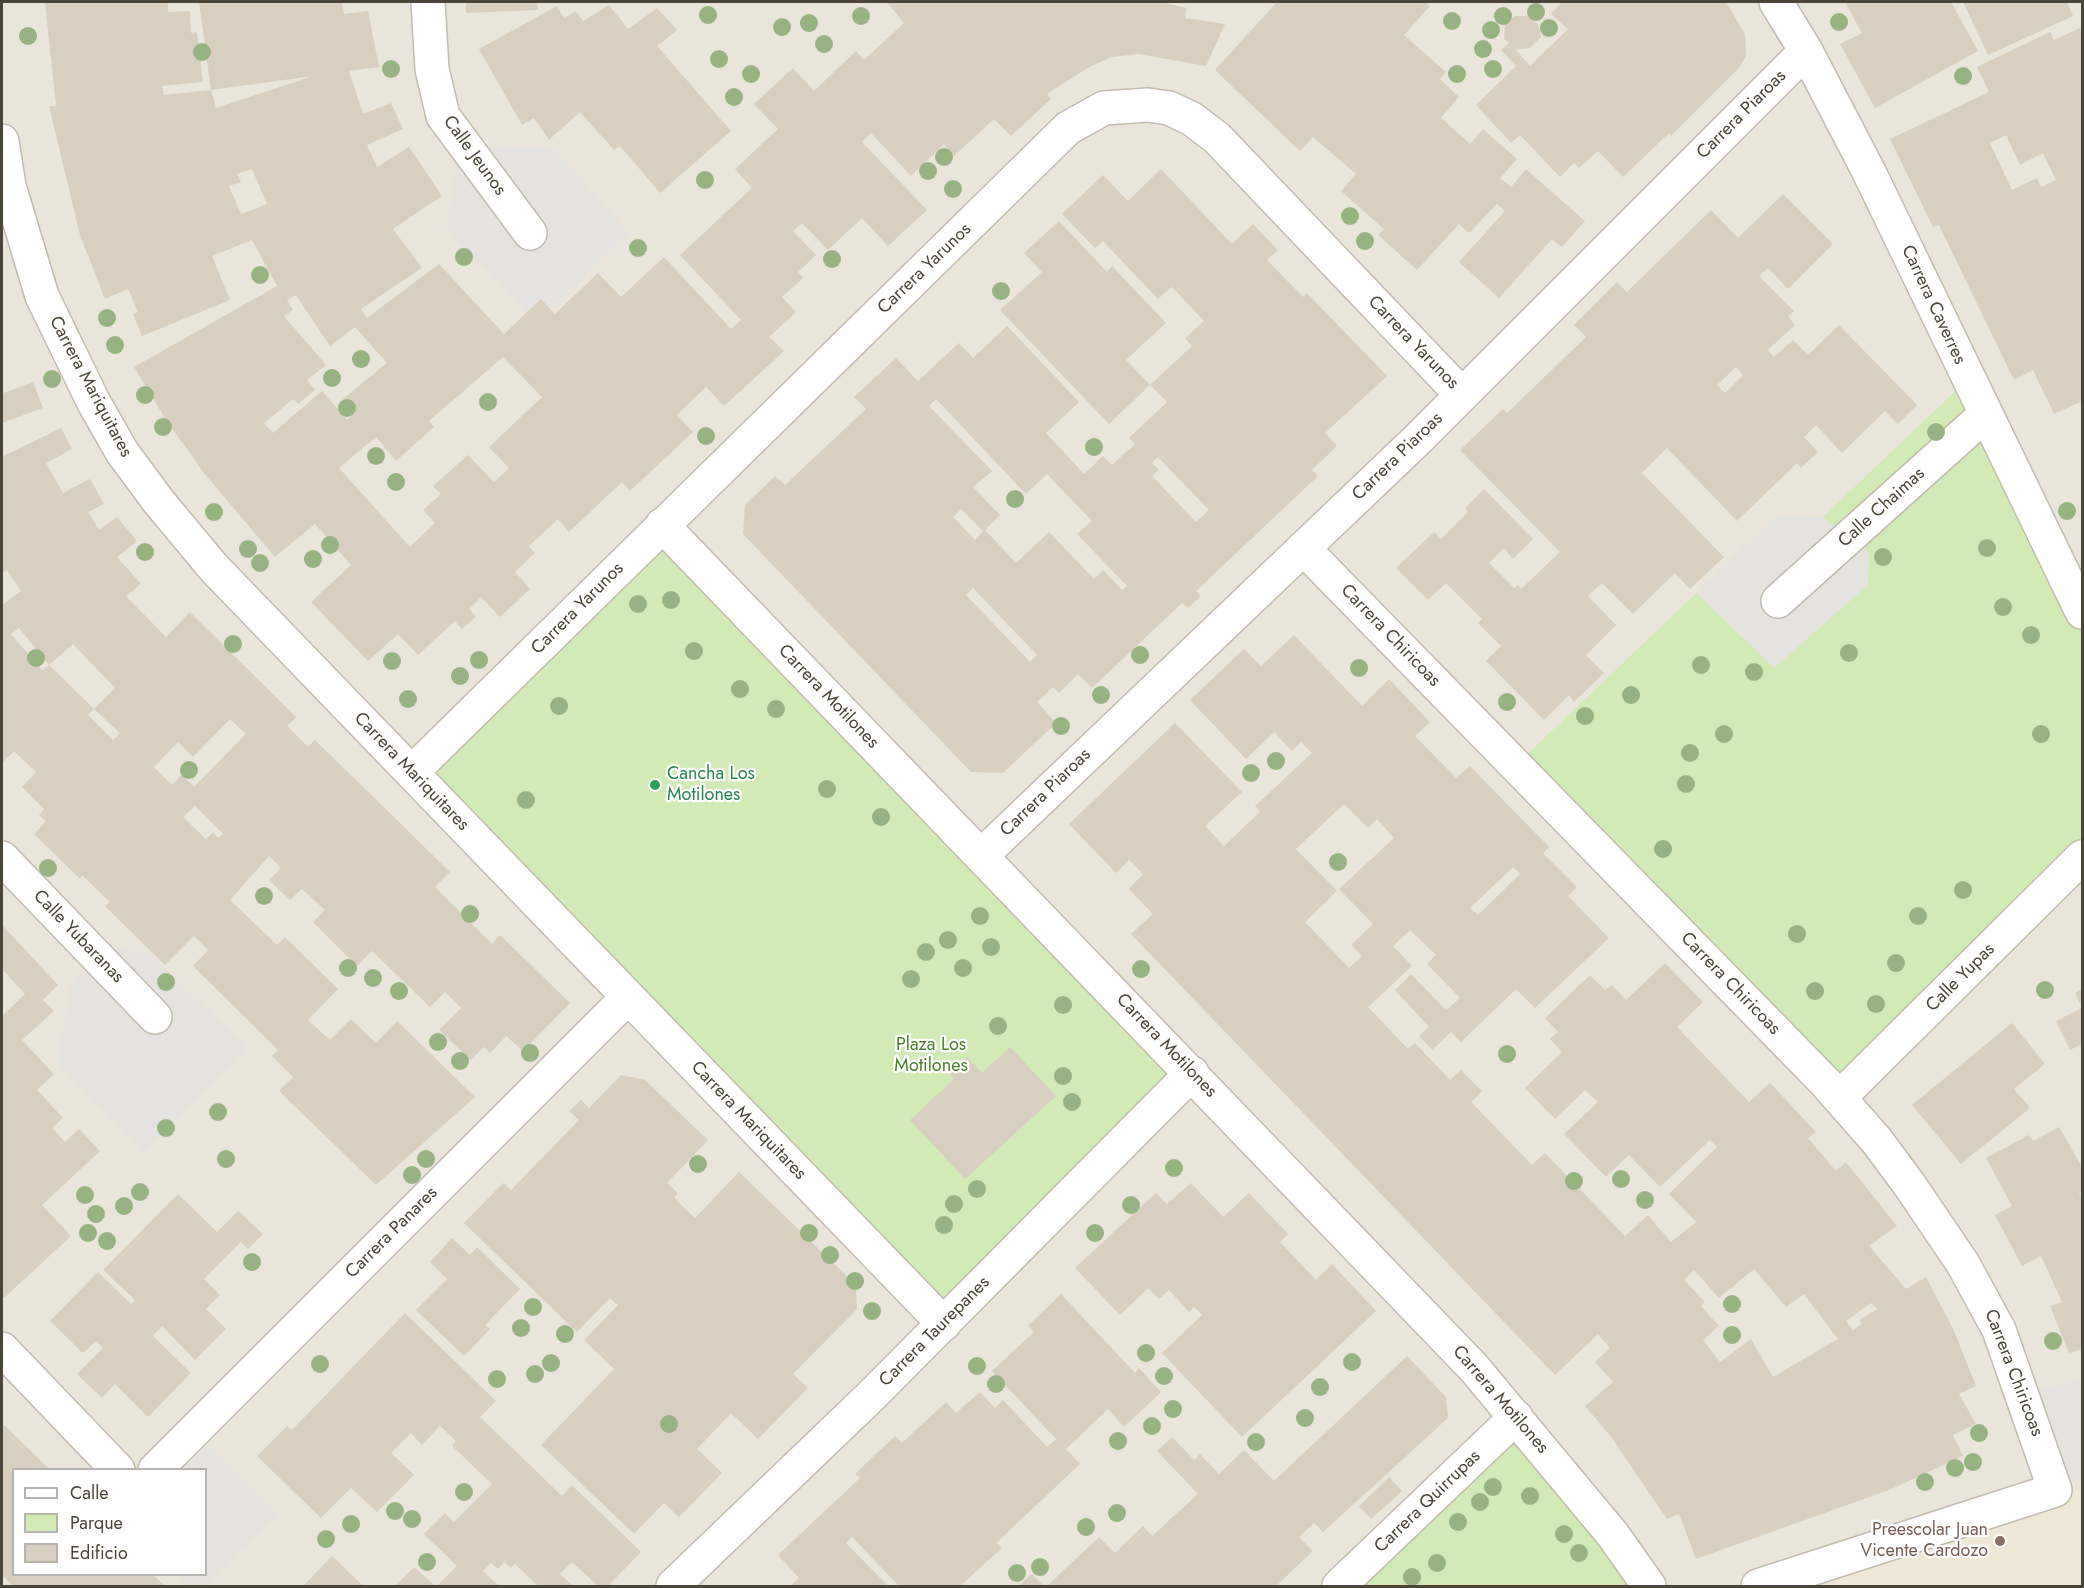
<!DOCTYPE html>
<html>
<head>
<meta charset="utf-8">
<style>
  body { margin:0 }
  #map { position:relative; width:2084px; height:1588px; overflow:hidden; background:#f6f3ec; font-family:Jost,sans-serif }
  canvas { display:block }
  .frame { position:absolute; inset:0; border:3px solid #4b4439; pointer-events:none }
  .legend { position:absolute; left:12px; top:1468px; width:195px; height:108px; box-sizing:border-box; background:#fff; border:2px solid #b7b4b0; margin:0; padding:8px 10px; list-style:none; font-size:18px; color:#4b4439 }
  .legend li { display:flex; align-items:center; gap:12px; height:30px }
  .legend b { width:30px; border:2px solid #b7b4b0 }
</style>
</head>
<body>
<div id="map">
<canvas width="2084" height="1588"></canvas>
<div class="frame"></div>
<ul class="legend">
<li><b style="height:8px;background:#fff"></b>Calle</li>
<li><b style="height:16px;background:#d2eab5"></b>Parque</li>
<li><b style="height:16px;background:#d8cfc1"></b>Edificio</li>
</ul>
</div>
<script>
const ctx = document.querySelector('canvas').getContext('2d');
ctx.lineJoin = 'round';
function fill(path, color) { ctx.fillStyle = color; ctx.fill(path, 'evenodd'); }
const toPath = rows => new Path2D(rows.map(r => 'M' + r).join(''));
function strokePath(path, color, width, dash) { ctx.strokeStyle = color; ctx.lineWidth = width; ctx.lineCap = dash ? 'butt' : 'round'; ctx.setLineDash(dash || []); ctx.stroke(path); }
function write(font, color, halo, rows, align = 'center') {
  ctx.font = font + ' Jost,sans-serif'; ctx.lineWidth = 4.5; ctx.setLineDash([]); ctx.textBaseline = 'middle'; ctx.strokeStyle = halo; ctx.fillStyle = color; for (const [text, x, y, turn = 0] of rows) {
    ctx.save(); ctx.translate(x, y); ctx.rotate((+turn || 0) * Math.PI / 180); ctx.textAlign = isNaN(turn) ? turn : align; if (halo) ctx.strokeText(text, 0, 0); ctx.fillText(text, 0, 0); ctx.restore();
  }
}
fill(toPath([
  [2,2,2082,2,2082,1586,2,1586],
  [14,1470,206,1470,206,1574,14,1574]
]), '#eae5da');
fill(toPath([
  [2082,1487,2082,1586,1777,1586,2057,1496]
]), '#efe8d6');
fill(toPath([
  [1968,379,2082,612,2082,857,1839,1098,1515,766,1777,516,1823,517],
  [662,525,1192,1073,944,1324,412,772],
  [1516,1417,1649,1586,1339,1586]
]), '#d2eab5');
fill(toPath([
  [492,146,553,148,629,233,536,321,446,229,454,174],
  [1777,516,1822,517,1869,553,1868,585,1774,668,1695,592],
  [111,947,148,953,248,1047,143,1153,57,1062,71,983],
  [2082,1378,2082,1481,2055,1490,2024,1396],
  [194,1430,277,1515,204,1586,189,1586,177,1575,206,1574,206,1470,155,1470]
]), '#e5e3e0');
fill(toPath([
  [45,2,168,2,168,12,190,11,191,33,197,32,203,82,162,86,164,95,211,90,216,108,313,76,211,90,199,2,342,2,344,14,368,11,379,67,349,71,363,114,391,103,403,129,367,145,377,167,409,147,442,196,393,229,422,268,361,309,367,318,439,264,504,334,541,299,555,314,598,273,621,297,664,257,731,329,741,320,680,255,752,188,735,169,778,129,754,104,793,68,814,91,856,51,864,60,904,23,887,2,1162,2,1186,8,1185,18,1225,24,1206,66,1139,54,1112,57,1091,66,1047,94,1051,99,1011,136,994,119,954,156,944,144,911,176,871,133,862,142,927,210,888,246,862,218,828,250,802,223,793,231,816,255,798,272,803,278,782,297,796,312,769,337,784,351,724,406,706,387,677,415,693,432,630,491,622,482,569,532,558,519,529,546,535,553,515,572,530,589,500,617,481,597,469,609,476,617,462,629,455,621,418,655,398,634,368,661,311,602,351,565,315,524,275,557,204,473,166,420,134,367,277,286,252,240,212,256,230,300,142,336,133,314,138,312,128,289,105,299,80,235,49,106,56,106],
  [252,169,267,204,241,214,229,186,241,182,237,174],
  [296,295,330,346,355,327,387,363,343,399,355,413,347,420,322,391,273,433,264,423,293,399,298,404,315,390,307,380,326,365,284,316,293,310,287,300],
  [503,357,542,397,489,447,509,468,494,482,468,455,433,486,441,494,423,510,435,523,410,547,339,468,376,437,396,461,434,427,429,421],
  [466,2,537,2,538,10,466,13],
  [1277,2,1425,2,1430,6,1404,35,1446,72,1440,79,1459,97,1441,118,1470,144,1483,129,1517,159,1500,178,1511,187,1526,169,1585,221,1562,247,1552,239,1499,298,1459,262,1505,211,1497,204,1469,233,1459,224,1417,270,1378,235,1384,229,1341,191,1356,174,1313,137,1300,151,1215,70],
  [1562,2,1726,2,1745,34,1746,55,1740,67,1671,136,1669,133,1623,177,1598,151,1579,168,1574,163,1560,177,1520,135,1511,143,1476,105,1516,66,1501,50,1509,43,1504,39,1505,25,1515,16,1528,16,1539,25,1541,37,1530,48,1516,50,1530,66,1568,29,1551,14],
  [1845,2,1951,2,1978,51,1875,108,1840,44,1862,33],
  [1963,2,2067,2,2073,16,1988,55],
  [609,5,628,29,657,8,677,30,657,46,731,131,660,193,620,146,614,150,580,112,549,140,534,118,522,125,479,49,557,6,564,18,576,11,583,21],
  [2082,27,2082,401,2054,414,2033,370,2014,380,1939,225,1933,227,1890,139,1989,92,1977,67,2050,32,2054,40],
  [2006,135,2020,165,2043,153,2056,180,2041,187,2037,178,2012,190,1990,143],
  [1161,169,1232,244,1253,224,1278,250,1267,260,1303,297,1307,293,1387,376,1325,433,1337,446,1312,470,1318,476,1196,591,1201,596,1188,608,1182,603,1092,688,1078,674,1059,693,1053,687,1037,702,1056,723,1003,773,971,772,743,534,745,505,775,476,785,485,866,409,854,397,896,358,918,381,959,343,973,358,1007,326,1079,402,1046,433,1084,474,1103,456,1112,465,1135,444,1129,438,1167,402,1150,385,1192,346,1185,338,1204,321,1172,287,1158,299,1103,241,1095,248,1062,214,1103,175,1128,201],
  [936,399,1026,494,1047,474,1092,521,1077,534,1127,586,1122,590,1103,570,1094,579,1049,532,1016,563,985,530,1000,515,973,487,992,471,929,406],
  [1158,457,1209,510,1196,522,1152,476,1159,470,1152,463],
  [961,509,983,531,975,540,953,517],
  [973,588,1037,655,1030,662,966,595],
  [1783,194,1833,244,1788,289,1768,268,1759,276,1794,311,1788,316,1795,325,1768,350,1774,357,1793,340,1808,355,1839,325,1917,405,1898,424,1885,411,1842,453,1816,425,1804,437,1818,452,1801,468,1797,463,1737,521,1667,448,1642,473,1724,557,1690,589,1675,573,1633,614,1602,583,1588,596,1616,625,1586,655,1604,673,1574,702,1569,695,1544,720,1486,661,1501,646,1478,623,1482,619,1446,583,1428,600,1396,568,1434,532,1441,539,1468,512,1465,508,1484,489,1533,539,1513,559,1504,548,1489,563,1514,588,1518,585,1521,589,1560,552,1460,450,1503,409,1507,413,1586,337,1574,325,1617,282,1627,292,1711,210,1738,238],
  [1736,367,1743,375,1725,393,1717,385],
  [1059,221,1107,272,1112,266,1166,323,1126,360,1150,385,1109,424,1000,310,1042,272,1024,253],
  [33,382,43,408,2,423,2,386,4,393],
  [61,428,72,449,46,463,63,493,90,479,104,504,88,512,99,530,117,517,137,541,117,557,141,584,126,596,166,637,190,612,296,717,287,726,308,747,315,740,450,872,435,887,492,944,500,935,570,1003,523,1051,506,1036,490,1053,484,1047,471,1060,439,1030,461,1008,445,992,430,1007,372,951,357,966,313,922,325,910,302,889,290,900,269,880,281,868,269,856,230,900,277,945,285,937,338,989,308,1020,330,1040,351,1019,376,1043,397,1021,475,1097,376,1185,279,1091,293,1077,272,1056,278,1050,193,966,208,950,194,936,165,965,105,906,110,902,82,875,80,879,34,834,46,821,39,815,44,809,22,787,36,772,14,751,2,763,2,605,21,591,7,570,2,573,2,457],
  [19,628,49,665,42,670,11,634],
  [73,644,115,688,94,709,120,733,113,740,88,715,94,709,49,665],
  [230,719,246,734,194,787,182,774,172,785,154,767,178,742,193,757],
  [195,806,223,834,218,838,213,832,206,839,183,817],
  [1294,635,1362,706,1389,679,1430,722,1415,736,1456,778,1470,766,1549,847,1543,853,1577,887,1568,896,1609,938,1535,1008,1516,989,1461,1042,1451,1032,1432,1050,1419,1036,1429,1027,1395,990,1411,974,1446,1010,1460,998,1427,964,1436,955,1410,930,1393,946,1412,966,1368,1007,1408,1049,1415,1043,1450,1080,1461,1070,1482,1091,1471,1102,1532,1165,1545,1153,1625,1236,1648,1215,1671,1242,1696,1222,1669,1194,1717,1147,1710,1140,1660,1187,1629,1155,1606,1177,1564,1134,1598,1102,1585,1090,1555,1119,1525,1088,1562,1052,1550,1039,1558,1032,1545,1018,1590,975,1605,990,1612,985,1626,1000,1665,963,1703,1002,1677,1027,1749,1102,1770,1083,1816,1132,1808,1138,1836,1171,1846,1162,1897,1226,1869,1246,1906,1289,1926,1277,1954,1331,1976,1386,1959,1394,1976,1424,1953,1435,1963,1456,1889,1490,1696,1559,1679,1514,1667,1519,1612,1438,1585,1406,1613,1382,1595,1362,1610,1348,1598,1334,1555,1375,1131,934,1153,914,1129,889,1143,874,1129,860,1116,873,1069,824,1175,723,1242,792,1205,826,1224,846,1260,812,1255,806,1312,753,1301,742,1292,751,1274,732,1246,759,1190,700,1244,649,1261,666],
  [1344,804,1368,828,1377,819,1394,838,1339,889,1373,924,1351,945,1362,956,1349,968,1305,922,1337,891,1296,849],
  [1513,867,1520,874,1478,915,1470,908],
  [1754,1269,1786,1307,1804,1294,1838,1339,1773,1377,1751,1339,1720,1362,1703,1340,1719,1326,1701,1306,1705,1302,1684,1280,1694,1270,1719,1298],
  [1871,1303,1877,1309,1859,1320,1862,1324,1853,1330,1846,1321],
  [2,925,58,985,43,1000,54,1011,22,1040,54,1074,37,1090,63,1118,52,1128,65,1142,79,1129,100,1151,42,1205,71,1236,4,1298,2,1295,2,1016,25,994,2,969],
  [2082,989,2082,1007,2075,993],
  [2082,1008,2082,1044,2070,1050,2056,1021],
  [2012,1023,2045,1064,2014,1089,2030,1108,1961,1164,1912,1105],
  [1010,1047,1056,1096,965,1179,910,1120,954,1079,950,1074,967,1057,982,1073],
  [621,1075,645,1080,708,1140,667,1183,678,1193,674,1198,695,1218,739,1172,856,1285,857,1309,793,1374,808,1388,758,1439,731,1413,697,1449,722,1473,679,1517,664,1503,634,1534,541,1445,614,1369,584,1340,618,1305,610,1298,577,1332,464,1223,503,1183,511,1190,579,1120,569,1111,581,1100,589,1108],
  [2059,1127,2082,1167,2082,1191,2079,1192,2082,1198,2082,1349,2069,1353,2050,1306,2062,1302,2041,1256,2022,1266,1995,1215,2012,1206,1986,1158,2029,1135,2033,1141],
  [1191,1183,1223,1217,1249,1193,1288,1234,1280,1242,1316,1280,1332,1264,1376,1311,1242,1437,1162,1353,1202,1315,1194,1307,1189,1312,1169,1290,1159,1299,1148,1288,1120,1315,1075,1268,1156,1193,1167,1204],
  [178,1194,217,1232,238,1211,263,1234,248,1249,241,1242,204,1279,220,1295,206,1309,226,1329,195,1360,162,1326,153,1336,191,1373,148,1417,115,1384,102,1398,77,1374,103,1348,96,1341,83,1353,50,1321,98,1272,131,1304,135,1300,103,1270],
  [452,1238,470,1255,477,1247,520,1289,485,1325,490,1329,464,1356,416,1310,447,1279,430,1262],
  [1061,1294,1135,1373,1139,1368,1161,1392,1124,1427,1108,1409,1066,1449,1080,1464,996,1543,1002,1548,960,1586,899,1586,852,1537,846,1543,888,1586,790,1586,799,1578,778,1555,860,1478,855,1474,895,1436,902,1443,946,1402,956,1413,980,1392,995,1408,1003,1400,1047,1447,1056,1439,992,1371,1034,1332,1028,1326],
  [405,1313,496,1401,480,1417,562,1496,572,1485,641,1552,608,1586,598,1586,572,1562,560,1574,573,1586,538,1586,515,1564,511,1568,504,1562,498,1569,491,1563,483,1571,499,1586,437,1586,457,1566,424,1534,445,1513,454,1522,492,1484,452,1446,456,1441,440,1426,422,1445,411,1433,391,1453,414,1475,377,1512,351,1488,321,1518,257,1456,287,1426,292,1430],
  [1407,1356,1446,1397,1448,1418,1323,1532,1314,1523,1299,1537,1313,1551,1276,1586,1047,1586,1099,1537,1115,1553,1143,1526,1152,1536,1198,1494,1157,1451,1172,1437,1194,1460,1200,1454,1219,1474,1244,1450,1274,1481],
  [2,1423,50,1470,14,1470,14,1575,153,1575,165,1586,13,1586,2,1575],
  [1389,1477,1402,1491,1371,1519,1359,1506],
  [332,1556,363,1586,303,1586],
  [414,1567,435,1586,395,1586],
  [1032,1574,1044,1586,1018,1586]
]), '#d8cfc1');
const minor = toPath([
  [428,2,432,69,443,116,530,233],
  [1776,2,1806,51,1869,172,2082,612],
  [2,141,9,186,42,296,93,401,122,452,159,502,214,568,944,1324],
  [662,525,1474,1368,1613,1535,1649,1586],
  [1303,548,1825,1082,1877,1141,1911,1187,1963,1264,1999,1330,2055,1490,1758,1586],
  [1778,601,1986,414],
  [412,772,1068,128,1104,108,1148,105,1169,108,1192,119,1217,138,1462,395],
  [982,855,1419,438,1806,51],
  [2,858,155,1017],
  [1839,1098,2082,857],
  [2,1349,118,1470],
  [155,1470,628,997],
  [673,1586,871,1396,1192,1073],
  [1339,1586,1516,1417]
]);
strokePath(minor, '#c2bbae', 36);
strokePath(minor, '#fff', 33);
ctx.fillStyle = '#97b381';
for (const [x, y] of [
  [1536,12],
  [708,15],
  [861,16],
  [1503,16],
  [1452,21],
  [1839,22],
  [809,23],
  [782,27],
  [1549,28],
  [1491,30],
  [28,36],
  [824,44],
  [1483,49],
  [202,52],
  [719,59],
  [391,69],
  [1493,69],
  [751,74],
  [1457,74],
  [1963,76],
  [734,97],
  [944,157],
  [928,171],
  [705,180],
  [953,189],
  [1350,216],
  [1365,241],
  [638,248],
  [464,257],
  [832,259],
  [260,275],
  [1001,291],
  [107,318],
  [115,345],
  [361,359],
  [332,378],
  [52,379],
  [145,395],
  [488,402],
  [347,408],
  [163,427],
  [1936,432],
  [706,436],
  [1094,447],
  [376,456],
  [396,482],
  [1015,499],
  [2067,511],
  [214,512],
  [330,545],
  [1987,548],
  [248,549],
  [145,552],
  [1883,557],
  [313,559],
  [260,563],
  [671,600],
  [638,604],
  [2003,607],
  [2031,635],
  [233,644],
  [694,651],
  [1849,653],
  [1140,655],
  [36,658],
  [479,660],
  [392,661],
  [1701,665],
  [1359,668],
  [1754,672],
  [460,676],
  [740,689],
  [1101,695],
  [1631,695],
  [408,699],
  [1507,702],
  [559,706],
  [776,709],
  [1585,716],
  [1061,726],
  [1724,734],
  [2041,734],
  [1690,753],
  [1276,761],
  [189,770],
  [1251,773],
  [1686,784],
  [827,789],
  [526,800],
  [881,817],
  [1663,849],
  [1338,862],
  [48,868],
  [1963,890],
  [264,896],
  [470,914],
  [980,916],
  [1918,916],
  [1797,934],
  [948,940],
  [991,947],
  [926,952],
  [1896,963],
  [348,968],
  [963,968],
  [1141,969],
  [373,978],
  [911,979],
  [166,982],
  [2045,990],
  [399,991],
  [1815,991],
  [1876,1004],
  [1063,1005],
  [998,1026],
  [438,1042],
  [530,1053],
  [1507,1054],
  [460,1061],
  [1063,1076],
  [1072,1102],
  [218,1112],
  [166,1128],
  [226,1159],
  [426,1159],
  [698,1164],
  [1174,1168],
  [412,1175],
  [1621,1179],
  [1574,1181],
  [977,1189],
  [140,1192],
  [85,1195],
  [1645,1200],
  [954,1204],
  [1131,1205],
  [124,1206],
  [96,1214],
  [944,1225],
  [88,1233],
  [809,1233],
  [1095,1233],
  [107,1241],
  [830,1255],
  [252,1262],
  [855,1281],
  [1732,1304],
  [533,1307],
  [872,1311],
  [521,1328],
  [565,1334],
  [1732,1335],
  [2053,1341],
  [1146,1353],
  [1352,1362],
  [551,1363],
  [320,1364],
  [977,1366],
  [535,1374],
  [1164,1376],
  [497,1379],
  [996,1384],
  [1320,1387],
  [1173,1409],
  [1305,1418],
  [669,1424],
  [1152,1426],
  [1979,1433],
  [1118,1441],
  [1256,1442],
  [1973,1462],
  [1955,1468],
  [1925,1482],
  [1493,1487],
  [464,1492],
  [1530,1496],
  [1480,1502],
  [395,1511],
  [1117,1513],
  [412,1519],
  [1458,1522],
  [351,1524],
  [1086,1527],
  [1564,1534],
  [326,1539],
  [1579,1553],
  [427,1562],
  [1437,1563],
  [1040,1567],
  [1017,1573],
  [1412,1577]
]) { ctx.beginPath(); ctx.arc(x, y, 9, 0, 2 * Math.PI); ctx.fill(); }
for (const [x, y, r, color] of [
  [655,785,6,"#2e9e5b"],
  [2000,1541,6,"#8d6e63"]
]) { const dot = new Path2D(); dot.arc(x, y, r, 0, 2 * Math.PI); ctx.fillStyle = color; ctx.fill(dot); strokePath(dot, '#fff', 2); }
write('18px', '#4b4439', '#fff', [
  ["Carrera Piaroas",1742,115,-45],
  ["Calle Jeunos",474,156,54],
  ["Carrera Yarunos",925,269,-44],
  ["Carrera Caverres",1933,305,65],
  ["Carrera Yarunos",1413,343,46],
  ["Carrera Mariquitares",90,387,62],
  ["Carrera Piaroas",1398,457,-44],
  ["Calle Chaimas",1882,508,-42],
  ["Carrera Yarunos",578,609,-45],
  ["Carrera Chiricoas",1390,636,46],
  ["Carrera Motilones",828,697,46],
  ["Carrera Mariquitares",411,772,46],
  ["Carrera Piaroas",1046,793,-44],
  ["Calle Yubaranas",78,937,46],
  ["Calle Yupas",1961,978,-45],
  ["Carrera Chiricoas",1730,984,46],
  ["Carrera Motilones",1166,1046,46],
  ["Carrera Mariquitares",748,1121,46],
  ["Carrera Panares",392,1233,-45],
  ["Carrera Taurepanes",935,1332,-45],
  ["Carrera Chiricoas",2013,1373,69],
  ["Carrera Motilones",1500,1400,49],
  ["Carrera Quirrupas",1428,1502,-44]
]);
write('18px', '#27864d', '#fff', [
  ["Cancha Los",667,775],
  ["Motilones",667,796]
], 'left');
write('18px', '#4a7f2a', '#fff', [
  ["Plaza Los",931,1046],
  ["Motilones",931,1067]
]);
write('18px', '#785e54', '#fff', [
  ["Preescolar Juan",1988,1531],
  ["Vicente Cardozo",1988,1552]
], 'right');
</script>
</body>
</html>
